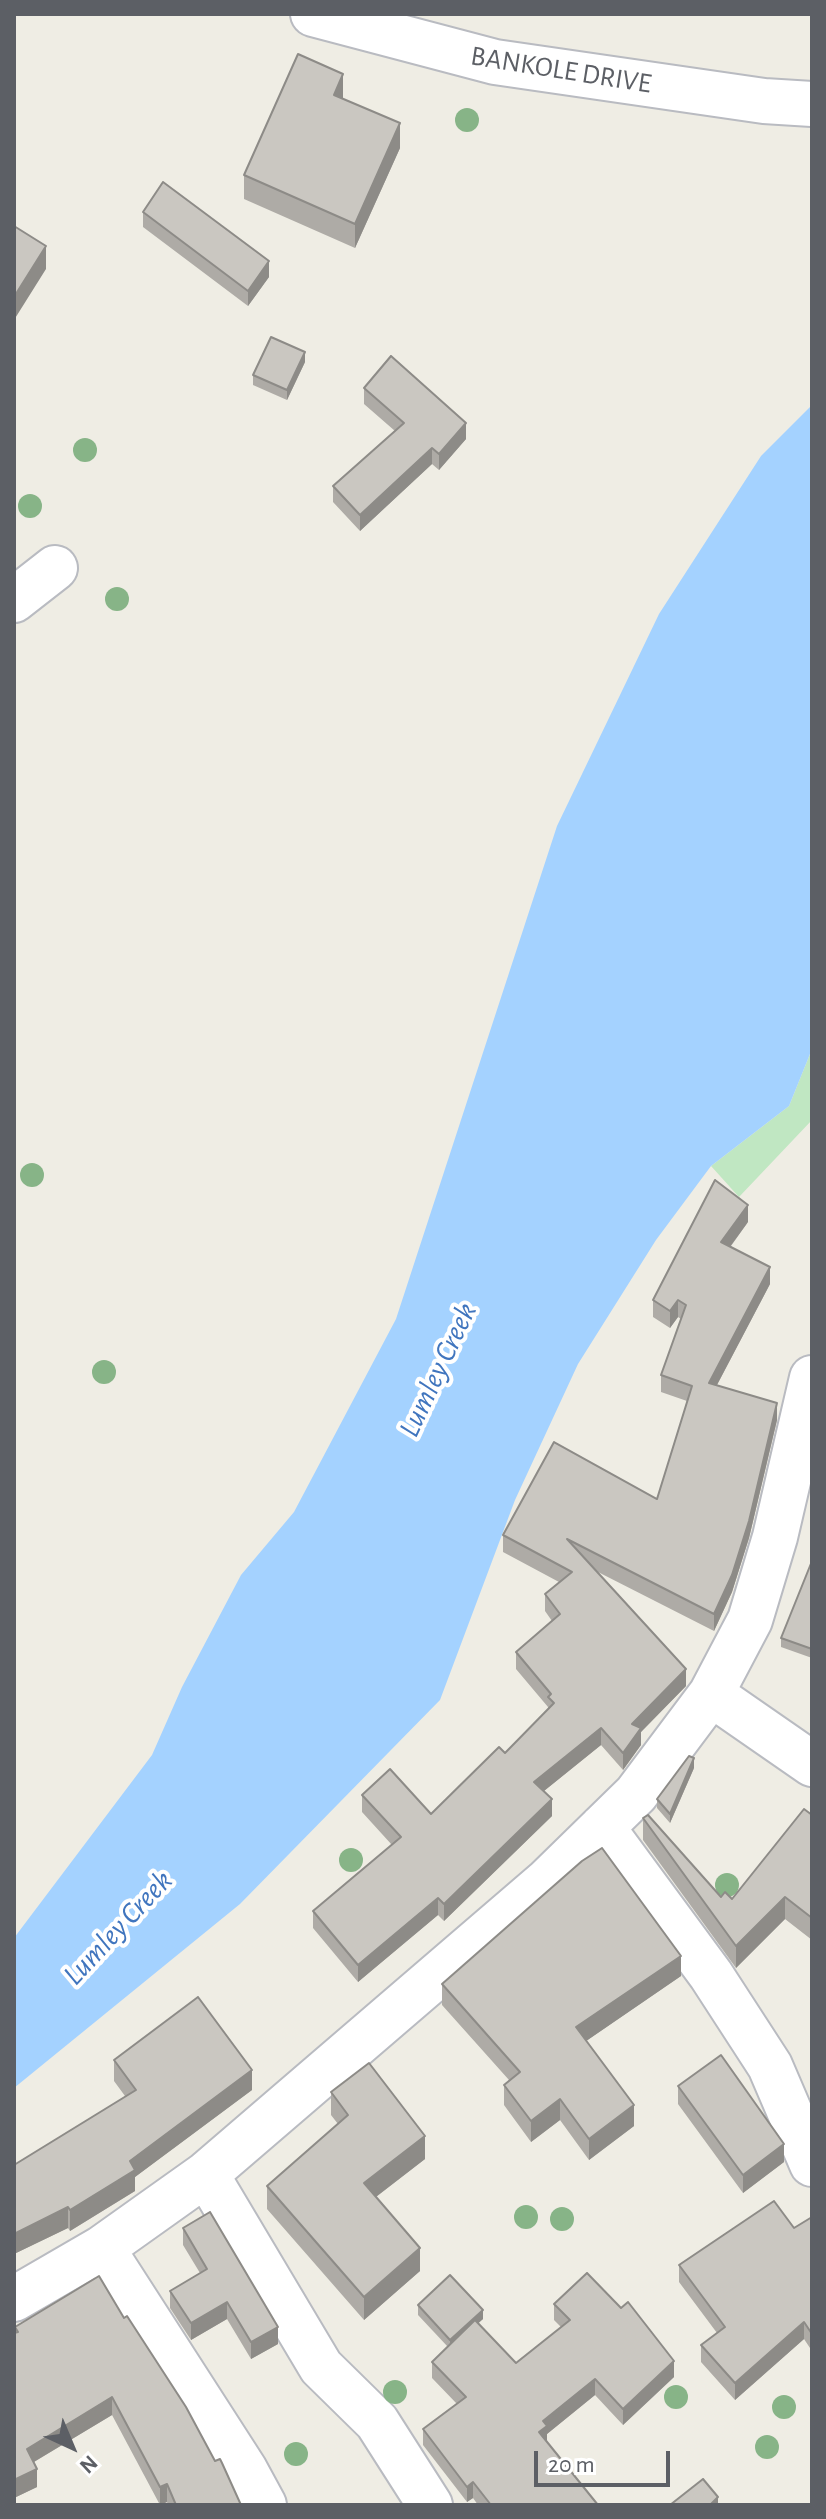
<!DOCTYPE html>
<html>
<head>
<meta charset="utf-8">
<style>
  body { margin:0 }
  #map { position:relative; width:826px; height:2519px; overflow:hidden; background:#efede4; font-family:"Alegreya Sans",sans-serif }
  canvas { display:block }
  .frame { position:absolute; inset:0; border:16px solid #5c5f65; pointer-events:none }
  .north { position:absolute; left:32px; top:2407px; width:80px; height:80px; -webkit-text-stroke:6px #fff; paint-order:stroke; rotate:136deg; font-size:22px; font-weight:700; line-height:32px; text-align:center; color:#5c5f65 }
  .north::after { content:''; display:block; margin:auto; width:28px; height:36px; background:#5c5f65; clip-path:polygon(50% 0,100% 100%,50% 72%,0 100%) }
  .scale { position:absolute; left:534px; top:2451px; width:136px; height:36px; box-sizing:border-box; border:4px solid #5c5f65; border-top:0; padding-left:10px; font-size:24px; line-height:28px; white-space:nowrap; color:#5c5f65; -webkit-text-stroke:6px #fff; paint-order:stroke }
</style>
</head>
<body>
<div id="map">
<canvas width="826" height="2519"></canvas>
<div class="frame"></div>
<div class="north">N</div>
<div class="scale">20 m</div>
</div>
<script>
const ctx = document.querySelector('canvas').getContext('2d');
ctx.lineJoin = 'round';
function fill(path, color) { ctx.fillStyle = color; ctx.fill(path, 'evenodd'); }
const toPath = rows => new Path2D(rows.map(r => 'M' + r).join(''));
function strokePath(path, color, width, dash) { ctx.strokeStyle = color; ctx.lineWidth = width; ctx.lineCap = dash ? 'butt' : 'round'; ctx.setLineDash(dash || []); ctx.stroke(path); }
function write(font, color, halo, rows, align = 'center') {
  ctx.font = font + ' "Alegreya Sans",sans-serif'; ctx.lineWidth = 8; ctx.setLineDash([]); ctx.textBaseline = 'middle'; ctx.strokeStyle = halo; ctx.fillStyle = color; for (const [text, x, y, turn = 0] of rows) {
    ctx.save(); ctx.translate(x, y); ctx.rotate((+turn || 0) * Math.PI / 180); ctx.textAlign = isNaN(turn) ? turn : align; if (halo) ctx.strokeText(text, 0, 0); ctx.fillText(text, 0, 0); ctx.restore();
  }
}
fill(toPath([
  [812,1049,812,1120,739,1197,711,1166,789,1106]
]), '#c0e7c2');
fill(toPath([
  [812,405,812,1049,789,1106,711,1166,656,1240,578,1364,515,1500,440,1700,240,1904,14,2088,14,1938,152,1755,182,1687,241,1575,294,1512,396,1319,557,826,659,614,761,456]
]), '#a4d2ff');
const street = toPath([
  [313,14,495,62,764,101,812,104],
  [14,600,55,568],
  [711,1694,812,1764],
  [602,1827,711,1975,770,2066,812,2164],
  [206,2174,321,2367,377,2422,430,2505],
  [102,2248,245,2470,264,2505],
  [14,2299,102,2248,206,2174,547,1881,636,1794,711,1694,750,1620,775,1537,812,1378]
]);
strokePath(street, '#b9bbc1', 48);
strokePath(street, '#fff', 44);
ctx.fillStyle = '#87b487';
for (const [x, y] of [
  [467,120],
  [85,450],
  [30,506],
  [117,599],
  [32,1175],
  [104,1372],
  [351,1860],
  [727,1885],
  [526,2217],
  [562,2219],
  [395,2392],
  [676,2397],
  [784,2407],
  [767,2447],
  [296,2454]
]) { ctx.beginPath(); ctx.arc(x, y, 12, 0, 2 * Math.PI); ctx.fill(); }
fill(toPath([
  [343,99,400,148,355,248,244,199,244,175],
  [143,212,269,277,248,306,143,227],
  [305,362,287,400,253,385,253,375],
  [364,388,466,439,439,470,432,464,360,531,333,502,333,486,395,431,364,404],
  [748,1222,731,1246,770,1284,717,1385,777,1420,749,1538,732,1592,714,1631,596,1571,686,1686,641,1732,641,1745,623,1770,601,1745,544,1791,552,1816,444,1921,438,1915,358,1982,313,1928,313,1911,392,1845,362,1812,362,1795,431,1814,505,1753,548,1709,548,1707,516,1669,516,1652,552,1621,545,1611,545,1594,559,1582,503,1552,503,1535,657,1499,687,1401,661,1392,661,1375,681,1319,678,1317,670,1328,653,1317,653,1300],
  [812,1561,812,1658,781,1647,781,1638],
  [694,1768,670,1823,657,1808,657,1799],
  [812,1815,812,1940,785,1919,736,1968,643,1840,643,1818,721,1897,732,1899],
  [681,1976,586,2041,634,2126,589,2160,560,2120,531,2142,504,2105,504,2085,509,2080,442,2005,442,1984],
  [114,2060,252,2090,135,2177,135,2191,70,2231,68,2228,14,2254,125,2096,114,2081],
  [678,2086,784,2162,743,2193,678,2104],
  [331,2092,425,2159,376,2197,420,2271,364,2320,267,2209,267,2186,338,2124,331,2115],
  [812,2217,812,2351,804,2339,735,2400,701,2362,701,2345,717,2333,679,2282,679,2265,794,2228],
  [183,2228,278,2344,251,2359,227,2319,191,2340,170,2308,170,2291,200,2273,183,2245],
  [554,2304,674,2377,623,2425,595,2395,547,2434,547,2442,598,2505,478,2505,473,2498,467,2502,423,2445,423,2429,457,2404,432,2378,432,2362,448,2347,418,2315,418,2305,483,2319,478,2323,516,2363,561,2327,554,2320],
  [124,2318,215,2461,241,2505,168,2505,167,2502,160,2505,112,2415,34,2462,37,2487,14,2498,15,2327]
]), '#aeaba6');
fill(toPath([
  [343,74,343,99,334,95],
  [400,123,400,148,355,248,355,224],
  [46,246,46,269,14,320,14,297],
  [269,261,269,277,248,306,248,291],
  [305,352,305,362,287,400,287,390],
  [466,423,466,439,439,470,439,454],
  [432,448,432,464,360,531,360,515],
  [16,699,16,721,14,723,14,700],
  [748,1205,748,1222,721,1259,721,1242],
  [770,1267,770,1284,709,1400,709,1383],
  [678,1300,678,1317,670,1328,670,1311],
  [777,1403,777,1420,749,1538,732,1592,714,1631,714,1614],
  [686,1669,686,1686,641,1732,641,1745,623,1770,623,1753,632,1724],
  [601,1728,601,1745,534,1799,534,1782],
  [694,1758,694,1768,670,1823,670,1814],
  [552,1799,552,1816,444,1921,444,1904],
  [785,1897,785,1919,736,1968,736,1946],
  [438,1898,438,1915,358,1982,358,1965],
  [681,1956,681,1976,576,2048,576,2027],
  [252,2070,252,2090,135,2177,135,2191,70,2231,70,2210,130,2161],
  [560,2099,560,2120,531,2142,531,2121],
  [634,2105,634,2126,589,2160,589,2139],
  [425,2136,425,2159,364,2206,364,2183],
  [784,2144,784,2162,743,2193,743,2175],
  [68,2207,68,2228,14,2254,14,2234],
  [420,2248,420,2271,364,2320,364,2297],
  [227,2302,227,2319,191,2340,191,2323],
  [483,2310,483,2319,450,2349,450,2340],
  [804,2322,804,2339,735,2400,735,2383],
  [278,2327,278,2344,251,2359,251,2342],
  [674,2361,674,2377,623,2425,623,2409],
  [595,2379,595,2395,547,2434,547,2442,539,2432,543,2421],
  [112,2397,112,2415,27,2466,27,2449],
  [37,2469,37,2487,14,2498,14,2480],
  [473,2482,473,2498,467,2502,467,2487],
  [167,2484,167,2502,160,2505,160,2487],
  [718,2497,718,2505,710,2505]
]), '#8d8b87');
const building = toPath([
  [298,54,343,74,334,95,400,123,355,224,244,175,298,54],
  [163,182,269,261,248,291,143,212,163,182],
  [14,226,46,246,14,297,14,226],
  [271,337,305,352,287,390,253,375,271,337],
  [391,356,466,423,439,454,432,448,360,515,333,486,404,423,364,388,391,356],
  [715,1180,748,1205,721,1242,770,1267,709,1383,777,1403,749,1521,732,1575,714,1614,567,1539,686,1669,632,1724,641,1728,623,1753,601,1728,534,1782,552,1799,444,1904,438,1898,358,1965,313,1911,401,1837,362,1795,390,1769,431,1814,499,1747,505,1753,554,1703,548,1697,551,1694,516,1652,560,1614,545,1594,572,1572,503,1535,554,1442,657,1499,692,1386,661,1375,686,1305,678,1300,670,1311,653,1300,715,1180],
  [812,1561,812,1649,781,1638,812,1561],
  [689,1756,694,1758,670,1814,657,1799,689,1756],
  [804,1809,812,1815,812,1918,785,1897,736,1946,643,1818,648,1815,721,1897,725,1892,732,1899,804,1809],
  [602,1848,681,1956,576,2027,634,2105,589,2139,560,2099,531,2121,504,2085,520,2072,442,1984,582,1861,602,1848],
  [198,1997,252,2070,130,2161,135,2170,70,2210,68,2207,14,2234,14,2165,136,2090,114,2060,198,1997],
  [721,2055,784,2144,743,2175,678,2086,721,2055],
  [369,2063,425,2136,364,2183,420,2248,364,2297,267,2186,348,2115,331,2092,369,2063],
  [774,2201,794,2228,812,2217,812,2334,804,2322,735,2383,701,2345,725,2327,679,2265,774,2201],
  [210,2212,278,2327,251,2342,227,2302,191,2323,170,2291,207,2269,183,2228,210,2212],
  [587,2273,621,2308,628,2302,674,2361,623,2409,595,2379,543,2421,547,2426,539,2432,598,2505,491,2505,473,2482,467,2487,423,2429,466,2397,432,2362,475,2320,516,2363,570,2320,554,2304,587,2273],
  [450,2275,483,2310,450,2340,418,2305,450,2275],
  [99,2276,124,2318,127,2316,186,2407,215,2461,220,2459,222,2463,241,2505,176,2505,167,2484,160,2487,112,2397,27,2449,37,2469,14,2480,14,2333,18,2332,15,2327,99,2276],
  [703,2479,718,2497,710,2505,670,2505,703,2479]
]);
fill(building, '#cac7c1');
strokePath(building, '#8d8b87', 2);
write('28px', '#5c5f65', '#fff', [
  ["BANKOLE DRIVE",561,70,9]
]);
write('italic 30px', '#4075be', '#fff', [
  ["Lumley Creek",438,1370,-65],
  ["Lumley Creek",118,1928,-47]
]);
</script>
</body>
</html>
